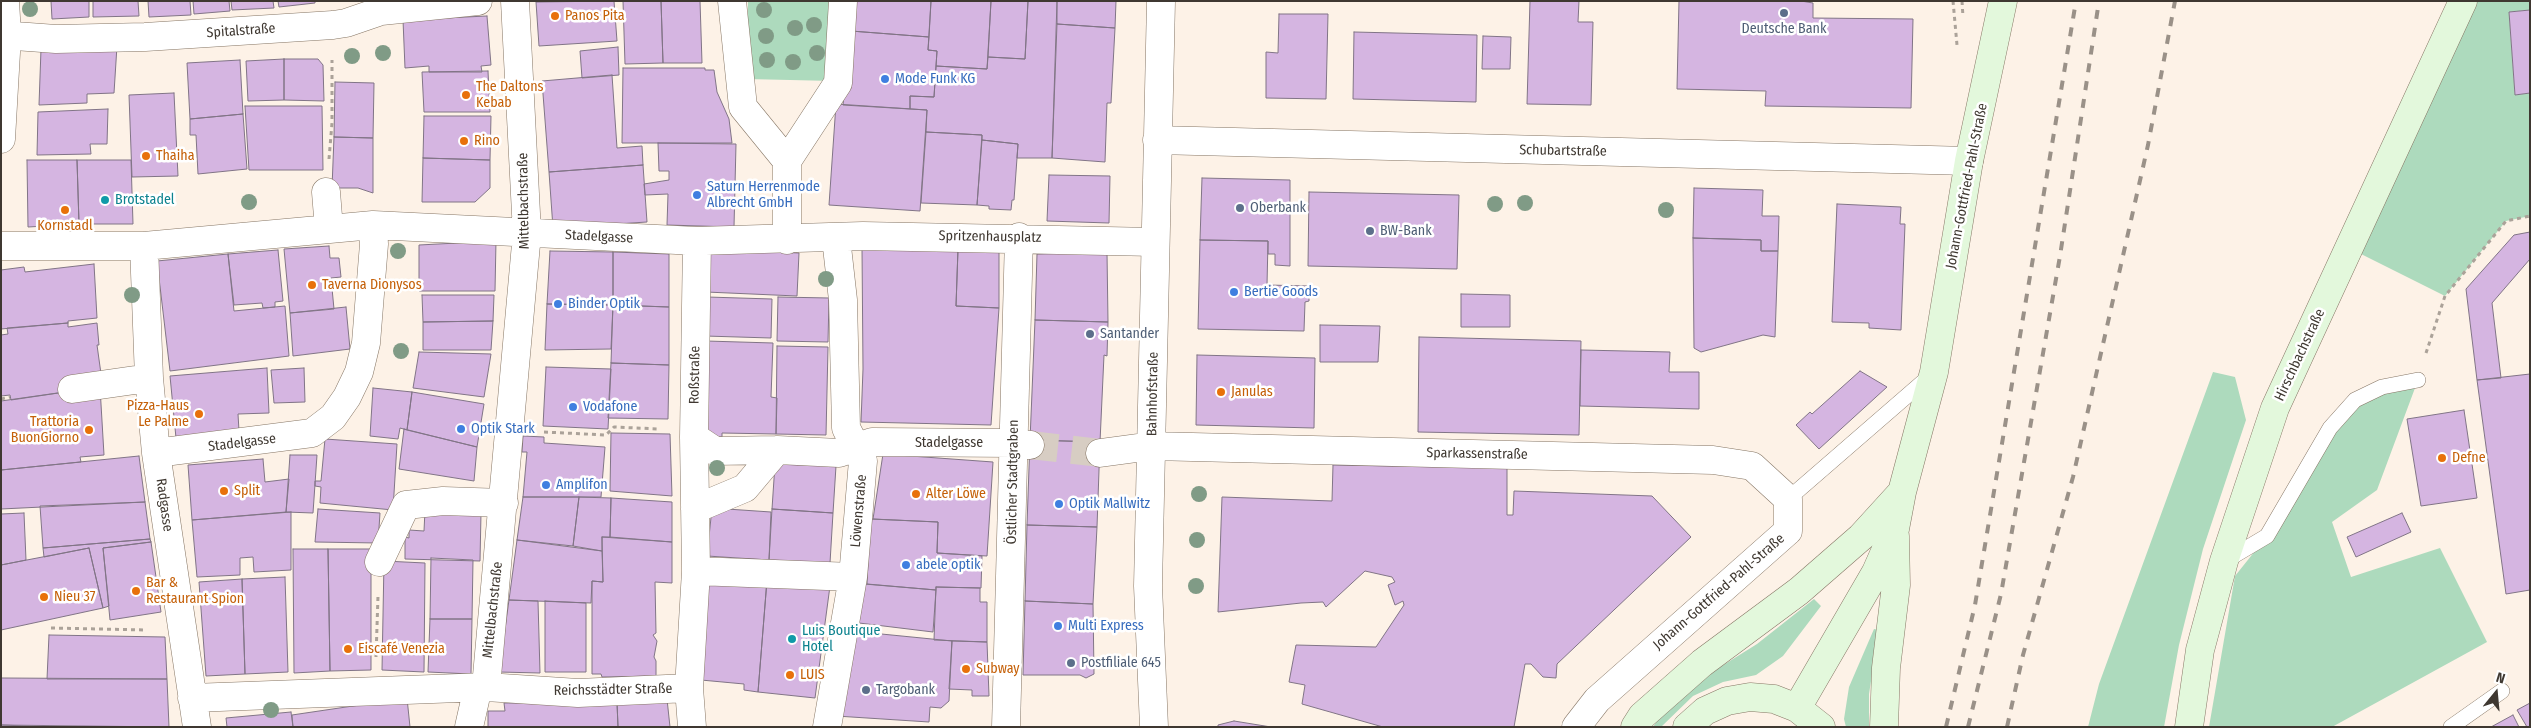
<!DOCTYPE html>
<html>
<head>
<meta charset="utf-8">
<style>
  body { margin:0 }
  #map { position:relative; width:2531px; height:728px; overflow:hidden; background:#fdf2e7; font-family:"Fira Sans Condensed",sans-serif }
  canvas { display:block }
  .frame { position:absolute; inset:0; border:2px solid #3f3831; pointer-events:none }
  .north { position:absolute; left:2471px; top:668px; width:50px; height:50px; -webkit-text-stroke:4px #fff; paint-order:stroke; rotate:17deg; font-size:14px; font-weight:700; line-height:20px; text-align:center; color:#3f3831 }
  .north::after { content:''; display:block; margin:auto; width:18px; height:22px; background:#3f3831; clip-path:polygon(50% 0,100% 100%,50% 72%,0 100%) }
</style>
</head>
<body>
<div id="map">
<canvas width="2531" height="728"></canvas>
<div class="frame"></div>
<div class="north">N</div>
</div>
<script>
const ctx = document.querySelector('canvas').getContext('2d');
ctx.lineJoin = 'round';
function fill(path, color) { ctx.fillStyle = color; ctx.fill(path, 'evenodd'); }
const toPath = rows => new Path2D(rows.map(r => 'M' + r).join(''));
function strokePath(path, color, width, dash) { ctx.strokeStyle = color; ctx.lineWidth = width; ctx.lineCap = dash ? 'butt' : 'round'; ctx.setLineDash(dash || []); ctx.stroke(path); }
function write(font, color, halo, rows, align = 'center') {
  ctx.font = font + ' "Fira Sans Condensed",sans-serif'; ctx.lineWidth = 5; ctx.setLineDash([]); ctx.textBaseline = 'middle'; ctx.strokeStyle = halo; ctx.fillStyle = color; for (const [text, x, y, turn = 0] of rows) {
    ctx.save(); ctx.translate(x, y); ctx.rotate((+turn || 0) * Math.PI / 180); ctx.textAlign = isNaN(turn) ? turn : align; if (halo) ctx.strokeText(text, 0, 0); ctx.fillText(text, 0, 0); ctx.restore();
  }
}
fill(toPath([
  [748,1,836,1,834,81,746,79],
  [2477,1,2530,1,2530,10,2509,12,2515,95,2530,93,2530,216,2506,221,2445,296,2361,254],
  [2213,372,2235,377,2246,420,2203,549,2179,645,2164,727,2088,727,2099,684],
  [2418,380,2377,490,2332,522,2351,577,2440,548,2487,642,2332,727,2209,727,2235,576,2267,536,2355,400],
  [1814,599,1821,606,1783,656,1756,675,1723,682,1693,696,1661,727,1653,727,1659,718,1717,669,1757,644],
  [1874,629,1879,630,1869,694,1869,727,1846,727,1844,719,1849,687]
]), '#addabd');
const building = toPath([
  [51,1,89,1,89,17,52,19,51,1],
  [93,1,138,1,139,16,93,17,93,1],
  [148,1,190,1,191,15,149,17,148,1],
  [193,1,229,1,230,11,194,14,193,1],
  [231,1,273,1,274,8,232,10,231,1],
  [278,1,315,1,315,3,279,7,278,1],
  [614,1,617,41,539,46,536,2,614,1],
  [623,1,661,1,663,63,625,64,623,1],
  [661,1,700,1,702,63,663,63,661,1],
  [852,1,931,1,929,37,851,31,852,1],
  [931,1,991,1,987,69,936,66,937,51,928,50,931,1],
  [991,1,1028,1,1025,59,988,57,991,1],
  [1028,1,1057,1,1052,158,1017,158,1018,144,982,140,982,135,926,132,927,110,910,109,910,96,934,97,936,66,987,69,988,57,1025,59,1028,1],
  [1057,1,1116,1,1115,28,1057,24,1057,1],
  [1530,1,1579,1,1578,22,1593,22,1591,105,1527,104,1530,1],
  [1679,1,1801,1,1813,3,1813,18,1913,19,1911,108,1765,106,1766,91,1677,89,1679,1],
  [2530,10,2530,93,2515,95,2509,12,2530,10],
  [1279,14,1328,14,1326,99,1266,98,1266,52,1278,53,1279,14],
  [487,16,491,65,481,66,482,72,429,72,429,66,405,68,403,20,487,16],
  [1057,24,1115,28,1111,103,1107,103,1105,162,1052,158,1057,24],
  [851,31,929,37,928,50,937,51,934,97,910,96,910,109,843,105,851,31],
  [1354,32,1477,35,1476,102,1353,99,1354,32],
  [1483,36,1511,37,1510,69,1482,69,1483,36],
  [117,46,114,93,87,94,87,103,39,105,41,49,117,46],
  [618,47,619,75,582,78,580,51,618,47],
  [284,59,318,59,323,65,324,101,284,100,284,59],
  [284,59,284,100,248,101,246,61,284,59],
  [240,60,243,114,190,119,187,63,240,60],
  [623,68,705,68,705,70,714,70,717,92,729,119,732,143,622,143,623,68],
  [488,71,490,112,424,112,422,72,488,71],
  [612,75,617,148,642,146,643,165,549,172,542,81,612,75],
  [335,82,374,83,373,138,334,137,335,82],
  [174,93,178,176,132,177,129,95,174,93],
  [836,104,927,110,920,211,829,205,836,104],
  [245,106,322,106,323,170,249,170,245,106],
  [108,109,107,144,90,144,91,154,37,155,38,112,108,109],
  [243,114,247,169,198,174,196,135,190,135,190,119,243,114],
  [424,116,491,116,490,160,423,158,424,116],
  [926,132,982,135,977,205,921,203,926,132],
  [334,137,373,138,373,193,358,188,332,188,334,137],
  [982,140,1018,144,1014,200,1012,200,1011,210,989,209,989,206,977,205,982,140],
  [658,143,736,144,734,227,667,225,668,194,645,195,644,184,669,180,669,171,659,171,658,143],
  [423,158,490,160,490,188,475,202,422,202,423,158],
  [27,160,77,160,79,224,28,227,27,160],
  [77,160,131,160,133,224,79,224,77,160],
  [643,165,647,222,553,228,549,172,643,165],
  [1049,175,1110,176,1109,223,1047,221,1049,175],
  [1202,178,1290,180,1290,266,1275,265,1275,254,1268,254,1268,241,1200,240,1202,178],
  [1694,188,1763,190,1762,216,1779,216,1778,251,1761,251,1761,240,1693,238,1694,188],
  [1309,192,1459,195,1457,269,1308,266,1309,192],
  [1837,204,1901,207,1900,224,1905,224,1901,330,1869,328,1869,323,1832,322,1837,204],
  [2530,232,2530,259,2492,303,2501,378,2477,380,2466,289,2514,235,2530,232],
  [1693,238,1761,240,1761,251,1778,251,1775,337,1763,335,1701,352,1694,348,1693,238],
  [1200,240,1268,241,1267,285,1309,286,1309,301,1305,302,1304,331,1198,329,1200,240],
  [496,241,495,291,419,291,419,245,496,241],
  [329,246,330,258,339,258,341,277,331,278,334,309,290,313,284,249,329,246],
  [862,247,958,249,956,306,999,308,991,425,861,422,863,369,862,247],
  [708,249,799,253,797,296,706,292,708,249],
  [958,249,999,250,999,308,956,306,958,249],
  [278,250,283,301,275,302,275,307,263,308,262,303,234,305,228,254,278,250],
  [550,251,613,252,613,305,547,304,550,251],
  [613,252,669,254,669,307,613,305,613,252],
  [1107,252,1108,322,1035,320,1037,254,1107,252],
  [228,254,234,311,285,306,289,356,170,371,157,261,228,254],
  [94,264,97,318,68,321,68,323,1,329,1,270,24,267,25,272,94,264],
  [1461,294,1510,295,1510,327,1461,327,1461,294],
  [422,295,494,295,493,321,423,322,422,295],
  [707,297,772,299,771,338,705,336,707,297],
  [778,297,829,298,828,342,777,341,778,297],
  [547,304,613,305,611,349,545,350,547,304],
  [613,305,669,307,669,365,611,363,613,305],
  [346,307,350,349,293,356,290,313,346,307],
  [1035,320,1108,322,1107,356,1104,355,1100,442,1030,440,1035,320],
  [493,321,491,350,423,350,423,322,493,321],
  [68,323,68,327,97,323,99,345,97,345,102,381,72,391,11,400,10,395,1,396,1,335,8,334,7,328,68,323],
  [1320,325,1380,326,1378,362,1320,362,1320,325],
  [1419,337,1581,341,1579,435,1418,432,1419,337],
  [706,341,773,343,771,397,777,398,776,434,722,433,722,437,703,437,706,341],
  [777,346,828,347,826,435,776,434,777,346],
  [1581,350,1670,352,1669,372,1699,372,1699,409,1580,406,1581,350],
  [419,352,491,354,484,397,413,388,419,352],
  [1197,355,1315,358,1314,428,1196,425,1197,355],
  [611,363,669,365,668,419,608,418,611,363],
  [546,367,611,369,608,429,543,426,546,367],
  [267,368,269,413,238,414,239,431,176,438,170,376,267,368],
  [304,368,305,402,274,403,271,370,304,368],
  [1860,371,1887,387,1819,449,1796,425,1810,412,1812,414,1860,371],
  [2530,374,2530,590,2506,594,2477,380,2530,374],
  [100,387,104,455,80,457,81,462,1,470,1,401,100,387],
  [373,388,412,392,407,430,400,428,398,439,370,436,373,388],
  [412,392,484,404,477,447,407,430,412,392],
  [2464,410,2477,498,2421,506,2407,419,2464,410],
  [404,429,477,447,474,481,399,469,404,429],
  [611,433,670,434,672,496,610,491,611,433],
  [523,436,544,437,544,443,605,447,601,497,523,497,527,452,522,452,523,436],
  [325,439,397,444,393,510,320,503,321,487,315,486,315,481,321,481,325,439],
  [1030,440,1100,442,1097,527,1027,525,1030,440],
  [883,454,993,462,987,556,937,553,938,522,873,519,883,454],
  [290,455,317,455,313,513,286,512,290,455],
  [139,456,145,502,1,509,1,470,139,456],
  [263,459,265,482,289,479,286,512,192,520,188,465,263,459],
  [775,464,836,466,833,513,772,509,775,464],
  [1333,465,1507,468,1507,515,1513,515,1514,491,1652,496,1691,537,1557,664,1556,678,1543,677,1531,664,1525,664,1514,727,1383,727,1302,704,1305,685,1289,682,1296,645,1376,647,1404,605,1403,601,1395,605,1388,585,1395,582,1392,577,1365,571,1326,607,1323,602,1301,603,1218,612,1222,497,1332,501,1333,465],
  [523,497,579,497,573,546,517,540,523,497],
  [579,497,611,498,610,537,602,537,602,551,573,546,579,497],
  [611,498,672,502,672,542,610,537,611,498],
  [145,502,150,539,43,548,40,506,145,502],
  [712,508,771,512,769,560,707,556,712,508],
  [318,509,380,513,378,543,315,542,318,509],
  [772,509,833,513,830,563,769,560,772,509],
  [425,510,481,513,480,561,405,559,405,537,409,538,409,530,424,531,425,510],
  [291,512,291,570,254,572,253,557,240,558,240,575,197,577,192,520,291,512],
  [24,513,26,560,1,565,1,514,24,513],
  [2402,513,2411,532,2356,557,2347,537,2402,513],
  [870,519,938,522,937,553,982,556,981,588,936,587,936,590,867,584,870,519],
  [1027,525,1097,527,1093,604,1025,601,1027,525],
  [602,537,672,542,672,583,655,582,656,633,653,635,657,641,654,657,656,661,656,676,602,677,601,674,592,674,592,581,603,582,602,537],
  [150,539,151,542,103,548,109,606,103,608,89,548,44,557,43,548,150,539],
  [517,540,602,551,603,582,592,581,591,603,509,600,517,540],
  [151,542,161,612,110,620,103,548,151,542],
  [89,548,103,608,1,630,1,565,89,548],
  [293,549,328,549,330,671,294,673,293,549],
  [328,549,371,549,371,670,330,671,328,549],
  [431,558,473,560,472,619,430,619,431,558],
  [384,561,425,563,424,672,382,670,384,561],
  [285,577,288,672,245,674,242,579,285,577],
  [705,577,767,580,758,692,744,690,744,684,701,680,705,577],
  [242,579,245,674,206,676,199,582,242,579],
  [767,580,830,586,815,698,758,692,767,580],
  [864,584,936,590,933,632,859,623,864,584],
  [936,587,980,588,980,602,987,602,987,642,934,640,936,587],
  [509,600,538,601,540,673,499,672,509,600],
  [545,601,586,603,586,672,545,672,545,601],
  [1025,601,1093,604,1094,674,1086,678,1080,675,1023,675,1025,601],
  [430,619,472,619,471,674,428,672,430,619],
  [851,631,952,641,949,701,941,708,930,707,929,722,836,716,851,631],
  [49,635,165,637,167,679,47,679,49,635],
  [952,641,987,642,989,696,972,696,972,690,949,689,952,641],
  [1,678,167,679,169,727,1,725,1,678],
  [407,698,410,727,293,727,292,715,407,698],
  [667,699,670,727,618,727,617,702,667,699],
  [617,702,618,727,488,727,488,711,505,711,504,703,617,702],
  [2530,703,2530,727,2527,727,2517,710,2530,703],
  [291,712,293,727,227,727,226,718,291,712],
  [2513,715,2519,727,2491,727,2513,715],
  [1234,721,1271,727,1218,727,1218,725,1234,721],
  [1,725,51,727,1,727,1,725]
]);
fill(building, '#d5b5e1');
strokePath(building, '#817486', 1);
strokePath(toPath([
  [1030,445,1100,453]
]), '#d7cdc3', 28, [28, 14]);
const lane = toPath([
  [1788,499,1931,375],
  [2225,561,2267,536,2330,428,2355,400,2382,387,2418,380],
  [2451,727,2502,691]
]);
const street = toPath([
  [732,1,743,107,787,161,787,240],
  [1,35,56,39,145,37,333,25,346,23,381,11,478,1],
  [1,139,7,35,5,1],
  [1157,140,1969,161],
  [787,161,838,83,843,1],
  [326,192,329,229],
  [1,246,144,246,373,225,697,241,863,236,1155,242],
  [144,246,149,378,156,453,197,727],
  [72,389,149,378],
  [694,437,715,451,777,450,839,453,872,442,1014,443,1030,445],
  [156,453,312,433,333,417,347,397,359,372,366,343,374,244,373,225],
  [1100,453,1152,446,1713,460,1752,466,1788,499,1788,531,1597,700,1576,727],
  [695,509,745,488,777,450],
  [379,562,406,505,443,501,504,503],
  [696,571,853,577],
  [486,687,527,233,515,1],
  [192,698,486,687,578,693,689,688],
  [469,727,478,687],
  [692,727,689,688,696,571,694,437,697,241],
  [827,727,853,577,863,461,846,428,843,300,836,238],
  [1006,727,1019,237],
  [1154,727,1148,586,1161,1]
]);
const secondary = toPath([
  [1797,708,1876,572,1895,529,1902,492,1934,372,1969,161,2003,1],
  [1635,727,1642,716,1702,663,1799,591,1861,537,1902,492],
  [1687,727,1705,711,1727,701,1750,697,1774,699,1797,708,1821,727],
  [1884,727,1886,668,1896,585,1895,536],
  [2189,727,2200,650,2224,561,2275,408,2463,1]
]);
strokePath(lane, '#867665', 16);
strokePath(street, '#867665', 29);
strokePath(secondary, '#867665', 29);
strokePath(toPath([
  [1953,1,1957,45],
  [1962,1,1963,17],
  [329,159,332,123,332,60],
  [2426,353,2445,296,2506,221,2530,216],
  [1,399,10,397],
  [544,432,606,435,614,427,659,429],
  [51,628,147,630],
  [376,657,378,596]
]), '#aba299', 3, [4, 4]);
strokePath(lane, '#fff', 15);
strokePath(street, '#fff', 28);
strokePath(secondary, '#e3f8dc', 28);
strokePath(toPath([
  [1946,727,1975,605,2076,1],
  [1968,727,2001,594,2060,256,2099,1],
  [2007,727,2023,655,2073,477,2148,145,2175,1]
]), '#9a9188', 4, [9, 9]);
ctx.fillStyle = '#809b86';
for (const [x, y] of [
  [30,9],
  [764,10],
  [814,25],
  [795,28],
  [766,36],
  [383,53],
  [817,53],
  [352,56],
  [767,60],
  [793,62],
  [249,202],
  [1525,203],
  [1495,204],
  [1666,210],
  [398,251],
  [826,279],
  [132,295],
  [401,351],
  [717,468],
  [1199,494],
  [1197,540],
  [1196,586],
  [271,710]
]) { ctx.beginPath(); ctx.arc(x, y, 8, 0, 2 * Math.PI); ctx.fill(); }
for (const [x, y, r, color] of [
  [1784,13,5,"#5c6f8a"],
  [555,16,5,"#e8710a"],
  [885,79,5,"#3f7fe0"],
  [466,95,5,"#e8710a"],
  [464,141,5,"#e8710a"],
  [146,156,5,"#e8710a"],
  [697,195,5,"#3f7fe0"],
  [105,200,5,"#0f9aa8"],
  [1240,208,5,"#5c6f8a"],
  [65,210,5,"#e8710a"],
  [1370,231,5,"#5c6f8a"],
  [312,285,5,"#e8710a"],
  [1234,292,5,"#3f7fe0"],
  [558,304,5,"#3f7fe0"],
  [1090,334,5,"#5c6f8a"],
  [1221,392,5,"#e8710a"],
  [573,407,5,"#3f7fe0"],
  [199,414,5,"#e8710a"],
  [461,429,5,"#3f7fe0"],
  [89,430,5,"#e8710a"],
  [2442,458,5,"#e8710a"],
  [546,485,5,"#3f7fe0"],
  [224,491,5,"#e8710a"],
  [916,494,5,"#e8710a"],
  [1059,504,5,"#3f7fe0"],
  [906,565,5,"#3f7fe0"],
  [136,591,5,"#e8710a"],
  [44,597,5,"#e8710a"],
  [1058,626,5,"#3f7fe0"],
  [792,639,5,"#0f9aa8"],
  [348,649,5,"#e8710a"],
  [1071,663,5,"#5c6f8a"],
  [966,669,5,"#e8710a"],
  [790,675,5,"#e8710a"],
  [866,690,5,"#5c6f8a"]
]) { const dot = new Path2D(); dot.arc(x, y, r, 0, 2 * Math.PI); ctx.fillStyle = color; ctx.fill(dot); strokePath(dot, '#fff', 2); }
write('14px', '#c56008', '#fff', [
  ["Panos Pita",565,16],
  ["The Daltons",476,87],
  ["Kebab",476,103],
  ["Rino",474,141],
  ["Thaiha",156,156],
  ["Kornstadl",65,226,"center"],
  ["Taverna Dionysos",322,285],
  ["Janulas",1231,392],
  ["Pizza-Haus",189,406,"right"],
  ["Le Palme",189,422,"right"],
  ["Trattoria",79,422,"right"],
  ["BuonGiorno",79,438,"right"],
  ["Defne",2452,458],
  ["Split",234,491],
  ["Alter Löwe",926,494],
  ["Bar &",146,583],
  ["Restaurant Spion",146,599],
  ["Nieu 37",54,597],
  ["Eiscafé Venezia",358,649],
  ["Subway",976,669],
  ["LUIS",800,675]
], 'left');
write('14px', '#4e5e75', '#fff', [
  ["Deutsche Bank",1784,29,"center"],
  ["Oberbank",1250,208],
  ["BW-Bank",1380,231],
  ["Santander",1100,334],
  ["Postfiliale 645",1081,663],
  ["Targobank",876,690]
], 'left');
write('14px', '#3f3831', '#fff', [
  ["Spitalstraße",241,31,-4],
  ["Schubartstraße",1563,151,1],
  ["Johann-Gottfried-Pahl-Straße",1967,186,-79],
  ["Mittelbachstraße",524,201,-91],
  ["Stadelgasse",599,237,3],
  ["Spritzenhausplatz",990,237,1],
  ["Hirschbachstraße",2300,355,-65],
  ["Roßstraße",695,375,-89],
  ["Bahnhofstraße",1153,394,-89],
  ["Stadelgasse",242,443,-7],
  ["Stadelgasse",949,443],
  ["Sparkassenstraße",1477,454,1],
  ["Östlicher Stadtgraben",1013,482,-89],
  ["Radgasse",164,505,82],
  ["Löwenstraße",859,511,-85],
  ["Johann-Gottfried-Pahl-Straße",1719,592,-41],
  ["Mittelbachstraße",493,610,-84],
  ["Reichsstädter Straße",613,690,-1]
]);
write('14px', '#366cbe', '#fff', [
  ["Mode Funk KG",895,79],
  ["Saturn Herrenmode",707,187],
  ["Albrecht GmbH",707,203],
  ["Bertie Goods",1244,292],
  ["Binder Optik",568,304],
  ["Vodafone",583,407],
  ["Optik Stark",471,429],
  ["Amplifon",556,485],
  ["Optik Mallwitz",1069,504],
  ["abele optik",916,565],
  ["Multi Express",1068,626]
], 'left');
write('14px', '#0d838f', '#fff', [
  ["Brotstadel",115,200],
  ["Luis Boutique",802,631],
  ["Hotel",802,647]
], 'left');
</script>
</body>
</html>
